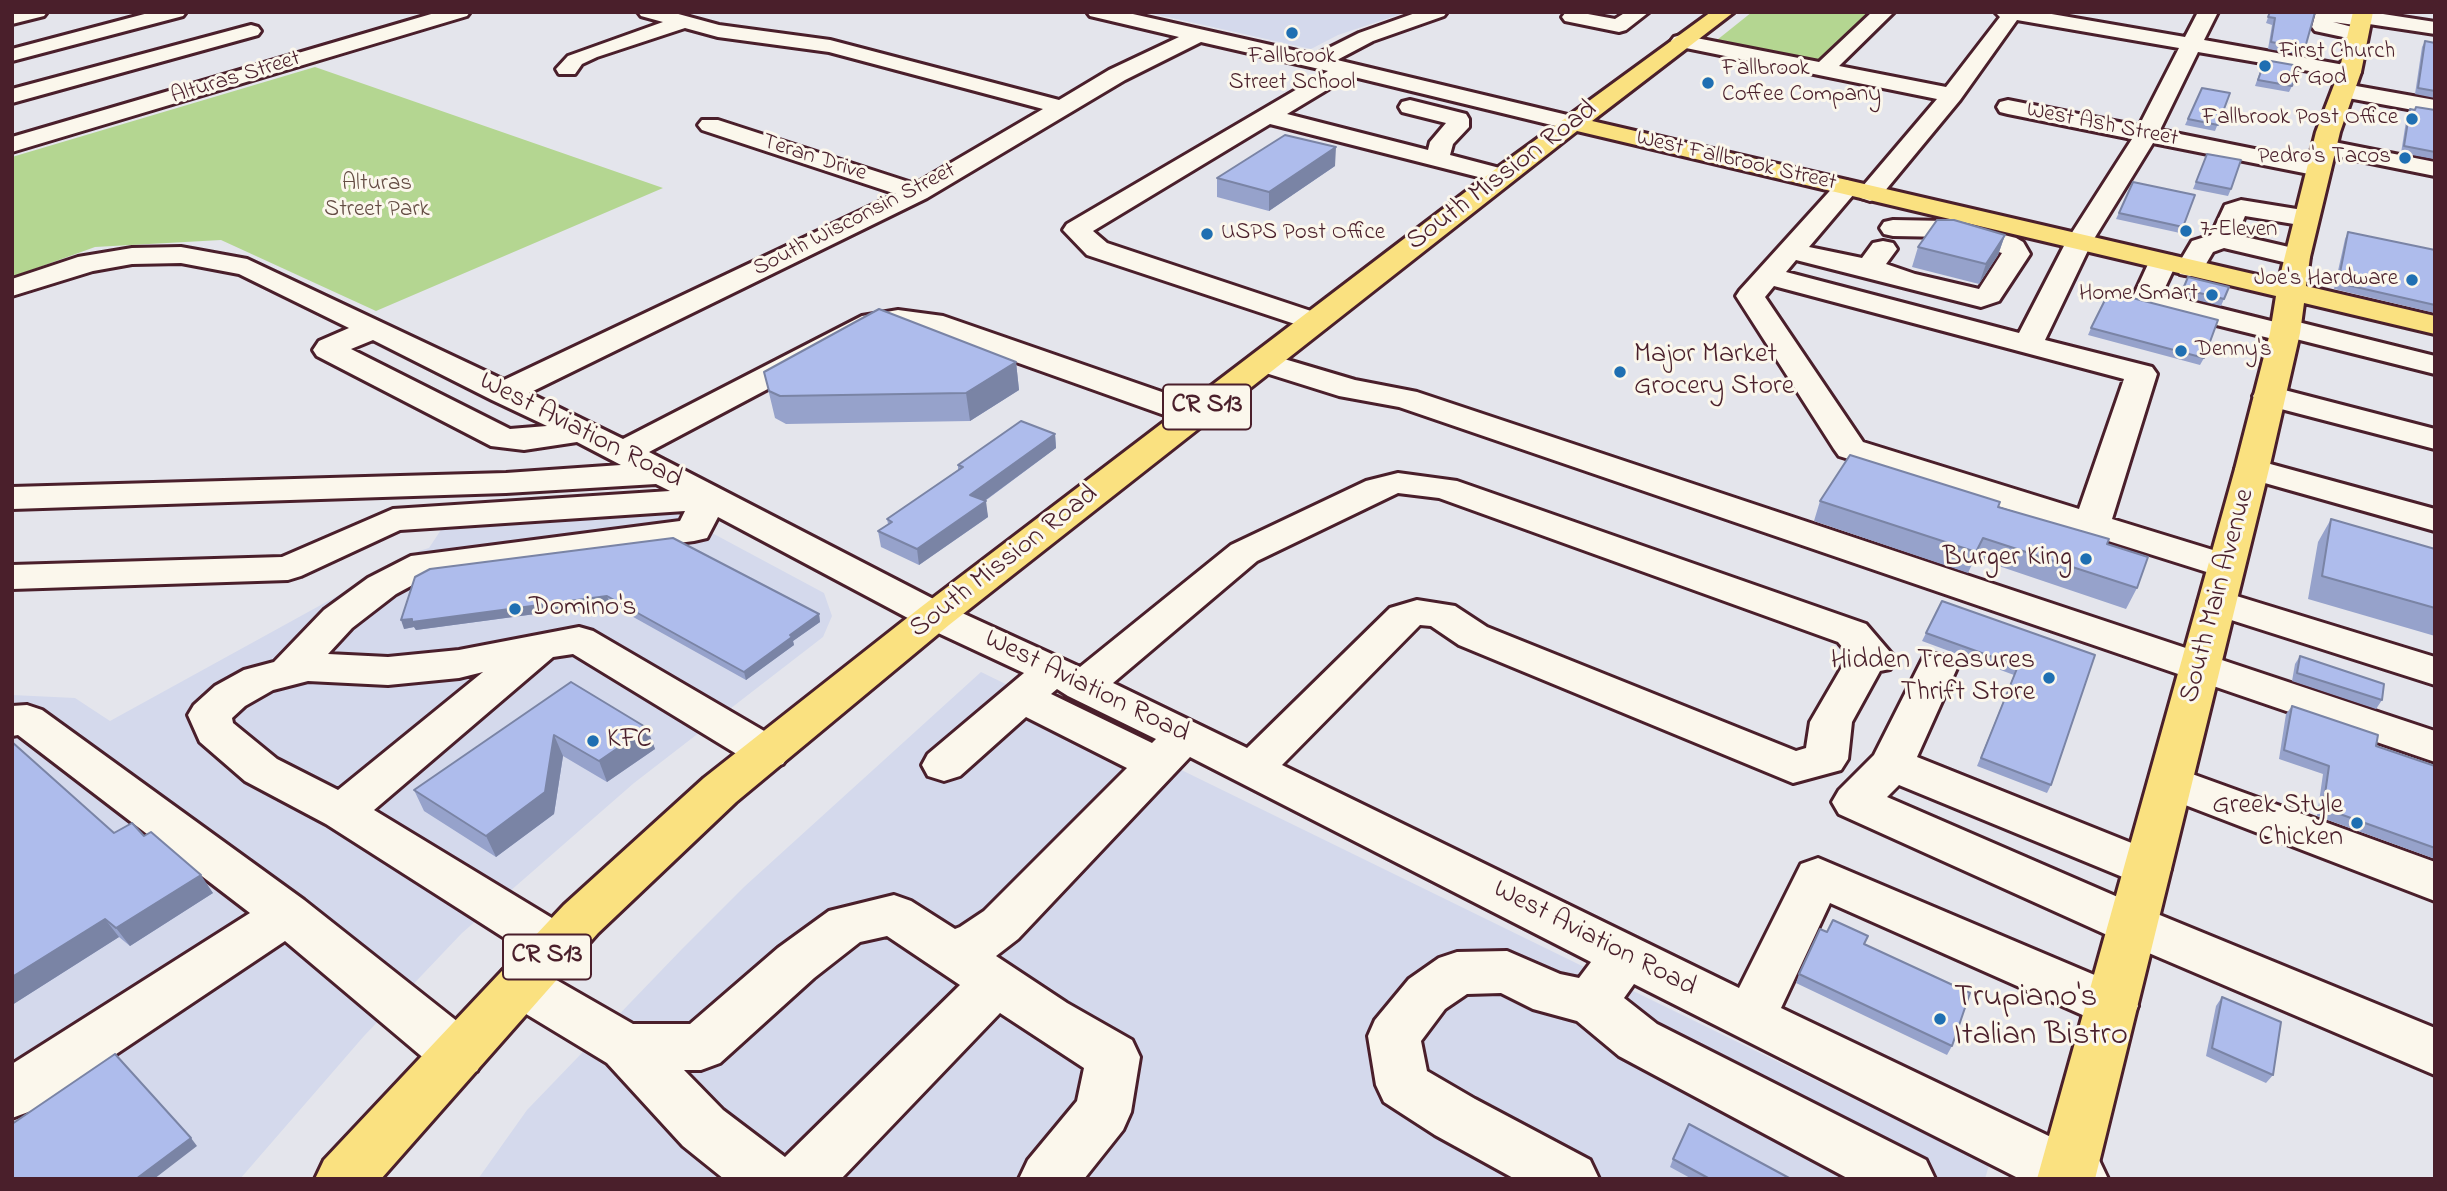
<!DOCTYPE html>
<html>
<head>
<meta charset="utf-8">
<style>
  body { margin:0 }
  #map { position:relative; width:2447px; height:1191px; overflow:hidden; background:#e4e5ec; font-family:"Indie Flower",sans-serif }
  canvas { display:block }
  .frame { position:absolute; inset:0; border:14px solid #4a1f2b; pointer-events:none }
</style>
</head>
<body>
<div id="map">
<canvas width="2447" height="1191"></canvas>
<div class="frame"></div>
</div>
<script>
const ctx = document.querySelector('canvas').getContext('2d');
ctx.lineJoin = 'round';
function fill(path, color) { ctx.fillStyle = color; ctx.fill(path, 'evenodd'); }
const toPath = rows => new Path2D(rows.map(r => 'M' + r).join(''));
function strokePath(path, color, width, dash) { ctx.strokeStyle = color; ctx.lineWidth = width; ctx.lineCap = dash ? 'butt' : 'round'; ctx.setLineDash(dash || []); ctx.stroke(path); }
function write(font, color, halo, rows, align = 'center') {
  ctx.font = font + ' "Indie Flower",sans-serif'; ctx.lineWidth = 6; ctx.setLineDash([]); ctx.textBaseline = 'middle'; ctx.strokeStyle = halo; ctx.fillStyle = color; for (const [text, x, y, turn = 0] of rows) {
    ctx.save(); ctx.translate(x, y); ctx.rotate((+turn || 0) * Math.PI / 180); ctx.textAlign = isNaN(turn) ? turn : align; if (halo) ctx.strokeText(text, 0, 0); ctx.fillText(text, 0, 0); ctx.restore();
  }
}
fill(toPath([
  [1145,12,1407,12,1338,35,1311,49],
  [643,496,824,593,832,616,823,637,634,783,462,933,364,1036,240,1179,12,1179,12,695,75,698,110,721,419,551,429,548,458,504],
  [981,672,1989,1165,1985,1179,478,1179,527,1110,682,949,744,887]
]), '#d4d9ec');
fill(toPath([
  [1752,12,1878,12,1822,65,1712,44],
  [315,67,663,188,376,311,221,240,95,247,12,277,12,157]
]), '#b4d691');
const minor = toPath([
  [12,12,47,12,44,16,12,24,12,12],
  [152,12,186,12,183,16,12,61,12,49,152,12],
  [438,12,470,12,467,16,12,152,12,137,438,12],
  [638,12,671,12,719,25,830,40,1059,100,1109,70,1179,37,1090,16,1087,12,1124,12,1315,55,1359,33,1418,12,1447,12,1444,16,1373,41,1337,60,1580,118,1584,123,1580,128,1572,130,1350,76,1287,114,1428,150,1430,142,1446,123,1402,112,1399,107,1402,102,1410,100,1466,114,1469,119,1469,127,1453,144,1450,155,1511,171,1514,176,1511,181,1502,183,1270,124,1093,231,1107,243,1326,316,1331,322,1326,328,1316,331,1087,255,1063,230,1067,224,1328,71,1201,42,1125,80,927,198,529,393,623,439,862,316,898,310,943,316,1208,408,1212,415,1208,422,1196,425,1184,422,929,331,898,328,879,330,649,452,949,607,1080,667,1231,545,1366,481,1398,473,1457,481,1866,624,1896,659,1890,669,1880,671,1852,722,1848,759,1841,770,1793,783,1459,645,1431,626,1420,625,1282,765,1739,988,1801,864,1818,858,2130,990,2138,1006,2130,1022,2112,1028,1830,903,1781,1008,2099,1160,2108,1179,2020,1179,1634,984,1624,998,1657,1024,1926,1160,1935,1179,1849,1179,1619,1056,1577,1021,1533,1009,1501,993,1467,994,1445,1009,1421,1041,1427,1071,1475,1099,1590,1160,1599,1179,1515,1179,1435,1135,1384,1102,1376,1085,1368,1036,1375,1020,1409,979,1439,958,1457,952,1507,951,1560,974,1579,978,1591,962,1190,757,1018,939,996,956,1067,1003,1132,1040,1140,1057,1131,1112,1123,1130,1084,1179,1019,1179,1028,1160,1077,1101,1084,1068,1000,1013,841,1179,724,1179,683,1146,607,1063,503,1000,495,985,503,970,521,964,539,970,633,1024,690,1024,778,948,829,911,894,895,911,901,955,929,960,927,984,911,1127,768,1026,717,960,776,944,781,928,776,922,765,928,754,1024,673,921,625,718,517,707,538,694,541,433,574,396,594,352,628,328,654,388,657,459,650,579,627,593,631,783,742,790,753,783,764,768,769,753,764,573,654,553,657,374,810,575,932,582,946,575,960,557,966,539,960,326,824,245,781,200,742,188,715,194,705,215,686,244,670,274,662,324,610,368,578,411,556,680,521,685,511,400,530,301,576,288,580,12,589,12,565,282,557,393,509,670,491,656,484,506,493,12,509,12,487,506,473,621,465,577,442,524,450,491,446,317,356,313,350,319,341,349,328,239,274,181,263,132,264,93,271,12,296,12,279,78,257,132,248,181,247,247,259,504,380,896,194,702,130,698,125,702,120,718,120,915,184,1043,109,829,52,718,37,685,28,597,57,582,64,575,74,559,74,556,69,568,56,663,22,641,16,638,12],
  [373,340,492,400,547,426,510,429,351,349,373,340],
  [1398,493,1439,498,1838,642,1849,655,1810,722,1806,748,1796,751,1487,627,1455,606,1417,600,1390,608,1247,748,1113,683,1257,561,1398,493],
  [483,672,338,790,277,759,233,723,232,718,245,706,273,690,308,681,388,685,459,678,483,672],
  [1057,689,1068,696,1156,739,1152,743,1051,694,1057,689],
  [887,936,960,985,785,1157,723,1110,684,1070,701,1070,720,1063,814,978,860,942,887,936],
  [1566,12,1590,12,1588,14,1615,19,1626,12,1649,12,1626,30,1619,32,1565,21,1562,17,1566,12],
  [1872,12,1894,12,1839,66,1946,87,2000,17,1995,12,2040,12,2185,37,2198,12,2218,12,2204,40,2350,66,2358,67,2361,72,2358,77,2350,78,2198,52,2160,130,2319,162,2328,164,2331,169,2328,174,2319,176,2153,143,2092,242,2045,340,2152,367,2157,374,2112,519,2239,558,2245,566,2239,574,2226,578,2213,574,1839,456,1834,449,1736,296,1740,290,1837,183,1846,180,1855,183,1859,188,1809,247,1862,258,1873,243,1883,241,1893,243,1897,249,1886,264,1915,274,1979,289,2002,253,1948,237,1893,236,1884,234,1880,228,1884,222,1893,220,1949,221,2016,238,2023,242,2030,254,1999,301,1981,307,1796,260,1786,272,2019,333,2066,242,2132,139,2008,114,2000,112,1997,107,2000,102,2008,100,2139,126,2179,48,2017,20,1960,100,1879,198,1870,201,1861,198,1857,193,1937,99,1681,47,1674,45,1671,41,1674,37,1681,35,1819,62,1872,12],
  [1774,286,2124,379,2079,509,1863,442,1765,297,1774,286],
  [2316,12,2370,12,2435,22,2435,34,2369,24,2362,26,2333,22,2364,30,2367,34,2364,38,2357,40,2315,31,2312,27,2316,12],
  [251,25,258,27,261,31,258,35,12,103,12,89,251,25],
  [2345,84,2435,100,2435,114,2337,96,2334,91,2337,86,2345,84],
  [2324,140,2435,162,2435,176,2316,152,2312,147,2316,142,2324,140],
  [2241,200,2315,212,2319,218,2315,224,2306,226,2245,216,2237,235,2306,251,2310,257,2306,263,2296,265,2224,248,2213,252,2200,274,2190,276,2180,274,2176,268,2192,241,2211,235,2225,205,2241,200],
  [2163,254,2173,256,2177,262,2162,294,2275,322,2286,319,2435,356,2435,374,2296,339,2285,342,2136,305,2132,299,2149,262,2153,256,2163,254],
  [1264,353,1355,380,1417,392,2435,731,2435,762,1399,407,1339,396,1253,369,1249,362,1253,355,1264,353],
  [2269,386,2435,429,2435,449,2258,403,2253,396,2258,389,2269,386],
  [2252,459,2435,509,2435,531,2240,476,2235,469,2240,462,2252,459],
  [2217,590,2435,657,2435,685,2203,611,2198,602,2203,593,2217,590],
  [1937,654,1951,658,1957,668,1917,757,2164,856,2171,869,2164,882,2147,887,1899,785,1887,797,2150,911,2435,1028,2435,1075,2116,939,1839,814,1832,802,1839,790,1874,755,1923,658,1937,654],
  [27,705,42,710,304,900,477,1037,485,1054,477,1071,458,1077,439,1071,285,941,31,1111,12,1118,12,1064,250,913,18,735,12,736,12,706,27,705],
  [2170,766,2435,862,2435,901,2154,793,2148,782,2154,771,2170,766]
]);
const major = toPath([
  [1711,12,1734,12,1592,121,2279,280,2316,132,2339,72,2353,12,2373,12,2361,72,2340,132,2310,257,2306,286,2435,316,2435,334,2304,303,2300,333,2269,469,2095,1179,2037,1179,2235,469,2270,333,2276,296,1577,131,949,625,736,802,598,933,381,1179,315,1179,324,1160,564,905,704,778,921,607,1493,171,1711,12]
]);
strokePath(minor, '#4a1f2b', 6);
strokePath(major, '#4a1f2b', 6);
fill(minor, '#fbf7ec');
fill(major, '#fae180');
fill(toPath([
  [2270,12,2305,48,2302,55,2268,49,2272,25,2266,23],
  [2425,41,2435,43,2435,98,2415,94,2422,47],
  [2262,66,2292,86,2289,92,2255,86],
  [2202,88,2230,93,2215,131,2185,125],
  [2416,107,2435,110,2435,157,2434,159,2401,153,2407,115,2410,109,2414,110],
  [2207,154,2231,189,2228,196,2193,189],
  [1335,166,1269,211,1217,197,1217,178],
  [2133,182,2195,195,2180,233,2116,219],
  [2348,232,2435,250,2435,313,2334,289,2345,239],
  [2005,235,1998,255,1979,284,1912,267,1918,247],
  [2188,277,2229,287,2221,306,2180,296],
  [2091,328,2204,358,2200,365,2088,335],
  [1016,362,1019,390,970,421,786,424,775,418,764,372],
  [1055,434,1056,448,985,501,988,517,919,565,881,547,878,531,888,524,887,519,958,470,958,465],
  [1820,501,1998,507,2107,544,2137,588,2126,609,1975,558,1968,573,1814,521],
  [2331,519,2435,549,2435,636,2308,599,2318,542],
  [415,577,819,614,820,622,793,641,794,645,746,680,610,604,416,630,414,627,404,629],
  [1926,633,2095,655,2051,785,2047,793,1977,766,2014,675,1922,641],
  [2300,656,2382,700,2376,709,2292,681,2295,664],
  [571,682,647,728,655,749,607,782,563,756,554,814,496,857,424,811,414,790],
  [2292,706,2376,746,2435,766,2435,859,2317,816,2323,774,2279,759,2286,714],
  [114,833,144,836,213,893,130,946,119,937,12,1005],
  [1827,932,1864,944,1952,1046,1947,1055,1796,983,1799,974],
  [2222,997,2273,1075,2266,1083,2206,1056,2216,1006],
  [1673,1159,1791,1179,1692,1179,1670,1167]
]), '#96a2cb');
fill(toPath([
  [1336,147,1335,166,1269,211,1269,192],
  [2005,235,1998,255,1979,284,1986,264],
  [1016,362,1019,390,970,421,966,393],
  [1055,434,1056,448,972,510,970,495],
  [986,501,988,517,919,565,917,549],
  [607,596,610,604,416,630,414,627,404,629,401,620],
  [819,614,820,622,793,641,794,645,746,680,744,672,790,635],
  [647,728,655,749,607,782,599,761],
  [554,735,563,756,554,814,496,857,486,836],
  [201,875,213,893,130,946,116,928],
  [105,919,119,937,12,1005,12,977],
  [191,1138,197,1146,154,1179,136,1179]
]), '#7a84a5');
const building = toPath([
  [2270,12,2315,12,2305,48,2271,42,2275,18,2268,17,2270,12],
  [2425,41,2435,43,2435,91,2418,88,2425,41],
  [2265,60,2299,66,2292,86,2258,80,2265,60],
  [2202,88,2230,93,2218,125,2188,119,2202,88],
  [2416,107,2435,110,2435,152,2404,146,2410,109,2415,110,2416,107],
  [1285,135,1336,147,1269,192,1217,178,1285,135],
  [2207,154,2241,160,2231,189,2196,182,2207,154],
  [2133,182,2195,195,2183,227,2119,213,2133,182],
  [1937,220,1954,220,2005,235,1986,264,1918,247,1937,220],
  [2348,232,2435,250,2435,305,2338,283,2348,232],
  [2188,277,2229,287,2224,299,2183,289,2188,277],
  [2109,292,2218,320,2204,358,2091,328,2109,292],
  [879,309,1016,362,966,393,780,396,769,391,764,372,879,309],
  [1021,421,1055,434,970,495,986,501,917,549,878,531,892,522,887,519,963,467,958,465,1021,421],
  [1850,455,2000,502,1998,507,2109,539,2107,544,2148,557,2137,588,1983,538,1976,552,1820,501,1850,455],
  [2331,519,2435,549,2435,608,2322,576,2331,519],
  [673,538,819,614,790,635,792,637,744,672,607,596,412,622,412,619,401,620,415,577,430,569,673,538],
  [1942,601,2095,655,2051,785,1981,758,2018,666,1926,633,1942,601],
  [2300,656,2384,684,2382,700,2297,673,2300,656],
  [571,682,647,728,599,761,554,735,545,792,486,836,414,790,571,682],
  [2292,706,2378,735,2376,746,2435,766,2435,848,2323,808,2329,766,2284,750,2292,706],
  [12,742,114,833,132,823,144,836,151,832,201,875,116,928,105,919,12,977,12,742],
  [1833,920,1868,936,1864,944,1970,993,1952,1046,1799,974,1820,929,1827,932,1833,920],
  [2222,997,2281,1022,2273,1075,2212,1048,2222,997],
  [115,1054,191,1138,136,1179,12,1179,12,1124,115,1054],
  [1689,1124,1791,1179,1710,1179,1673,1159,1689,1124]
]);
fill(building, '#aebcec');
strokePath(building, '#7a84a5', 2);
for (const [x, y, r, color] of [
  [1292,33,7,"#1f6fb2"],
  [2265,66,7,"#1f6fb2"],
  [1708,83,7,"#1f6fb2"],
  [2412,119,7,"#1f6fb2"],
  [2405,158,7,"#1f6fb2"],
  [2186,231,7,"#1f6fb2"],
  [1207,234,7,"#1f6fb2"],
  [2412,280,7,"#1f6fb2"],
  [2212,295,7,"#1f6fb2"],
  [2181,351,7,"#1f6fb2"],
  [1620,372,7,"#1f6fb2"],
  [2086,559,7,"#1f6fb2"],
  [515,609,7,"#1f6fb2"],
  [2049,678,7,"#1f6fb2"],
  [593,741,7,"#1f6fb2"],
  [2357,823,7,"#1f6fb2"],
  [1940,1019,7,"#1f6fb2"]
]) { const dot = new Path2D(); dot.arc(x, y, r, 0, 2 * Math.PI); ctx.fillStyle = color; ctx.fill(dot); strokePath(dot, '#fbf7ec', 2.5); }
write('23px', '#4a1f2b', '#fbf7ec', [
  ["First Church",2279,53],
  ["of God",2279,79],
  ["Fallbrook",1292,58,"center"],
  ["Street School",1292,84,"center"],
  ["Fallbrook",1722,70],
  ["Coffee Company",1722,96],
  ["Fallbrook Post Office",2398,119,"right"],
  ["Pedro's Tacos",2391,158,"right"],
  ["7-Eleven",2200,231],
  ["USPS Post Office",1221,234],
  ["Joe's Hardware",2398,280,"right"],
  ["Home Smart",2198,295,"right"],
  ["Denny's",2195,351]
], 'left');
write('23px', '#4a1f2b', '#fbf7ec', [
  ["Alturas Street",236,79,-17],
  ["West Ash Street",2102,126,11],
  ["Teran Drive",814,159,18],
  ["West Fallbrook Street",1736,162,13],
  ["South Wisconsin Street",855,221,-27]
]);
write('23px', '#644d44', '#fbf7ec', [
  ["Alturas",377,185],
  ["Street Park",377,211]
]);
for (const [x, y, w] of [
  [1207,407,88],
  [547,957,88]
]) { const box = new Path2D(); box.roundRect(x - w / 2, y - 22.5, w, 45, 5); ctx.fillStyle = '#fbf7ec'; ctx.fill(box); strokePath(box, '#4a1f2b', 2); }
write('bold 26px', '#4a1f2b', null, [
  ["CR S13",1207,407],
  ["CR S13",547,957]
]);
write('28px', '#4a1f2b', '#fbf7ec', [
  ["South Mission Road",1503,177,-37],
  ["West Aviation Road",580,432,27],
  ["South Mission Road",1005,563,-38],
  ["South Main Avenue",2219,596,-75],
  ["West Aviation Road",1086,688,26],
  ["West Aviation Road",1594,940,27]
]);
write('28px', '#4a1f2b', '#fbf7ec', [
  ["Major Market",1634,356],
  ["Grocery Store",1634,388],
  ["Burger King",2072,559,"right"],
  ["Domino's",529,609],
  ["Hidden Treasures",2035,662,"right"],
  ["Thrift Store",2035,694,"right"],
  ["KFC",607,741],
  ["Greek Style",2343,807,"right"],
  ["Chicken",2343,839,"right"]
], 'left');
write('33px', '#4a1f2b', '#fbf7ec', [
  ["Trupiano's",1954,1000],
  ["Italian Bistro",1954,1038]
], 'left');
</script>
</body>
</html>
